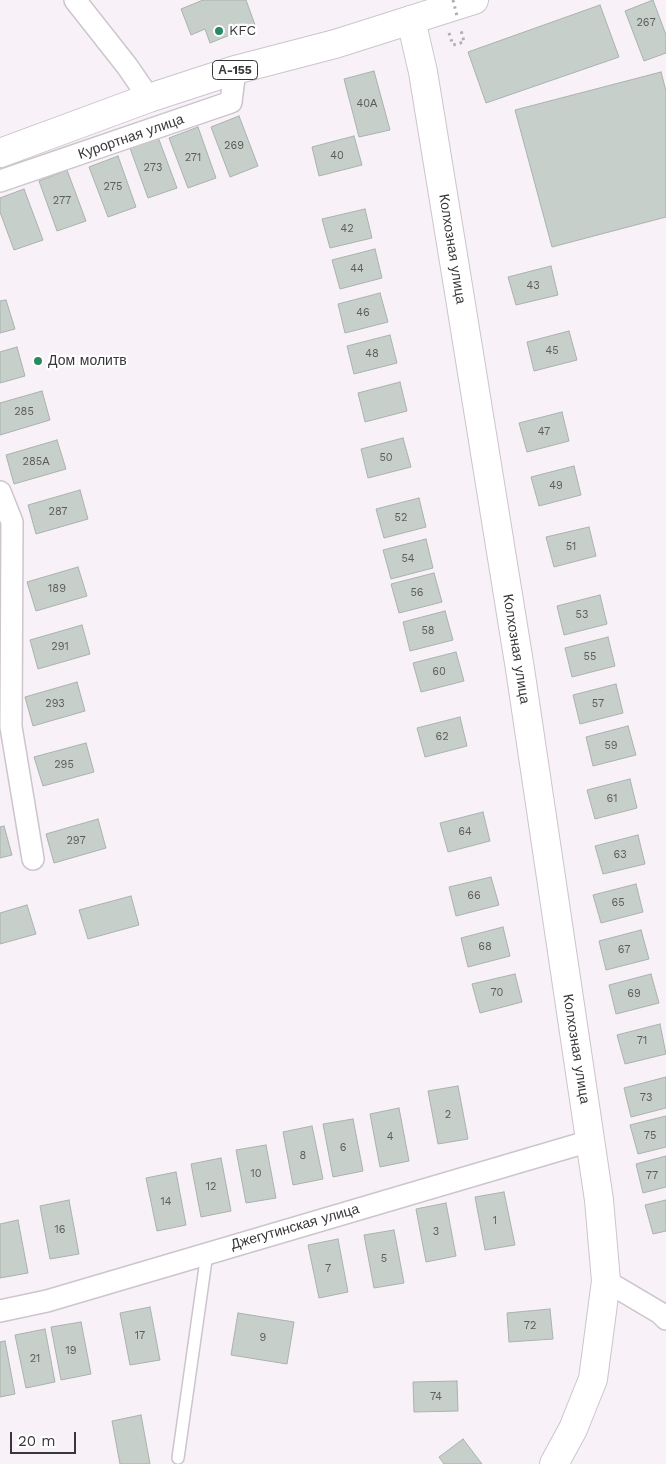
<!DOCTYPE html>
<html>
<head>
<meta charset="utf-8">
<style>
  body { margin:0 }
  #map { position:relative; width:666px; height:1464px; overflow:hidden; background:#f8f1f8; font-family:"Work Sans",sans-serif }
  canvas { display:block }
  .scale { position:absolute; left:10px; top:1432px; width:66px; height:22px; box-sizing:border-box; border:2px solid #393639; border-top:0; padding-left:6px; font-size:15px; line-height:18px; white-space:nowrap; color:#393639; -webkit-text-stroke:4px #fff; paint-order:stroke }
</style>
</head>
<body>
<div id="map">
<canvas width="666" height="1464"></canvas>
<div class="scale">20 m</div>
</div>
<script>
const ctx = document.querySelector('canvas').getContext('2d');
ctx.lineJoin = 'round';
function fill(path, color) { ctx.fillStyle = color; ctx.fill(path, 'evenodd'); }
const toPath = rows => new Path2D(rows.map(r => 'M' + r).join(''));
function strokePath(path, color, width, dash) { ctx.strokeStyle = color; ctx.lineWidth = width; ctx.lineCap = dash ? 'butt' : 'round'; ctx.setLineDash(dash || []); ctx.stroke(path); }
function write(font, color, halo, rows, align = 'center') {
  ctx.font = font + ' "Work Sans",sans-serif'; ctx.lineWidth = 4.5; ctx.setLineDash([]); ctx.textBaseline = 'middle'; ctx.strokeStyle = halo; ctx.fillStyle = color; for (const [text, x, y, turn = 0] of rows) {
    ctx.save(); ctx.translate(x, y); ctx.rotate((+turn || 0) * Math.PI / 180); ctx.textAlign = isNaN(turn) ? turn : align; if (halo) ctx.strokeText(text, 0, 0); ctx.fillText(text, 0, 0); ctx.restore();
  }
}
const building = toPath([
  [203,0,246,0,255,25,210,43,205,29,191,35,181,9,203,0],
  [653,0,666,35,666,53,644,61,625,11,653,0],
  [600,5,619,57,486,103,468,52,600,5],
  [374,71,390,130,359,137,344,79,374,71],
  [661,72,666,91,666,217,552,247,515,110,661,72],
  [239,116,258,166,230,177,211,127,239,116],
  [198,127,216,178,188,188,169,138,198,127],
  [354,136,362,165,319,176,312,147,354,136],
  [158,137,177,188,148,198,130,148,158,137],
  [118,156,136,207,108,217,89,167,118,156],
  [67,170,86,221,57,231,39,181,67,170],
  [24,189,43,240,14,250,0,212,0,198,24,189],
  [365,209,372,238,330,248,322,219,365,209],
  [375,249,382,278,340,289,332,260,375,249],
  [551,266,558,295,516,305,508,277,551,266],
  [380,293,388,322,345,333,338,304,380,293],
  [6,300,15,329,0,333,0,301,6,300],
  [569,331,577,360,534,371,527,342,569,331],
  [390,335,397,363,354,374,347,346,390,335],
  [17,347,25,376,0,383,0,352,17,347],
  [400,382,407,411,365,422,358,393,400,382],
  [42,391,50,420,0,435,0,403,42,391],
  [562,412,569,441,527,452,519,423,562,412],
  [403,438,411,467,368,478,361,449,403,438],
  [57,440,66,469,14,484,6,455,57,440],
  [574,466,581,495,539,506,531,477,574,466],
  [80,490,88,519,36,534,28,505,80,490],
  [419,498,426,527,384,538,376,509,419,498],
  [589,527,596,556,554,567,546,537,589,527],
  [426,539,433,568,391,579,383,550,426,539],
  [78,567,87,596,36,611,27,582,78,567],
  [434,573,442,602,399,613,391,584,434,573],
  [600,595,607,624,564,635,557,606,600,595],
  [445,611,453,640,410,651,403,622,445,611],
  [82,625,90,654,38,669,30,640,82,625],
  [608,637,615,666,572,677,565,648,608,637],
  [456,652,464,681,421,692,413,663,456,652],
  [77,682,85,711,33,726,25,697,77,682],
  [616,684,623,713,580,724,573,695,616,684],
  [460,717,467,746,425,757,417,728,460,717],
  [628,726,636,755,593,766,586,737,628,726],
  [86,743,94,772,43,786,34,757,86,743],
  [630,779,637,808,595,819,587,790,630,779],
  [483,812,490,841,448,852,440,823,483,812],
  [98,819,106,848,54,863,46,834,98,819],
  [4,826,12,855,0,858,0,827,4,826],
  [638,835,645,864,603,874,595,846,638,835],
  [491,877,499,905,456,916,449,887,491,877],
  [636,884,643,912,601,923,593,895,636,884],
  [131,896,139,925,88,939,79,910,131,896],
  [27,905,36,934,0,944,0,913,27,905],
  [503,927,510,956,468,967,461,938,503,927],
  [641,930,649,959,606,970,599,941,641,930],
  [515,974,522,1002,480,1013,472,984,515,974],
  [651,974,659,1003,616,1014,609,985,651,974],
  [660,1024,666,1054,625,1064,617,1035,660,1024],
  [666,1077,666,1108,631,1117,624,1088,666,1077],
  [458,1086,468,1139,438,1144,428,1091,458,1086],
  [399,1108,409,1161,380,1167,370,1114,399,1108],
  [666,1116,666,1147,638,1154,630,1125,666,1116],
  [353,1119,363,1171,333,1177,323,1124,353,1119],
  [312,1126,323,1179,293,1185,283,1132,312,1126],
  [266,1145,276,1198,246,1203,236,1150,266,1145],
  [666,1156,666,1187,643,1193,636,1164,666,1156],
  [221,1158,231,1211,201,1217,191,1164,221,1158],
  [176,1172,186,1225,157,1231,146,1178,176,1172],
  [504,1192,515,1245,485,1250,475,1197,504,1192],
  [69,1200,79,1254,50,1259,40,1206,69,1200],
  [666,1200,666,1231,653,1234,645,1205,666,1200],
  [446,1203,456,1256,426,1262,416,1209,446,1203],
  [18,1220,28,1273,0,1278,0,1224,18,1220],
  [394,1230,404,1283,374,1288,364,1235,394,1230],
  [338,1239,348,1292,319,1298,308,1245,338,1239],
  [150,1307,160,1360,130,1365,120,1313,150,1307],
  [550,1309,553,1339,509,1342,507,1313,550,1309],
  [238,1313,294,1322,287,1364,231,1355,238,1313],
  [81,1322,91,1374,61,1380,51,1327,81,1322],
  [45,1329,55,1382,26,1388,15,1335,45,1329],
  [5,1341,15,1394,0,1397,0,1342,5,1341],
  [457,1381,458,1411,414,1412,413,1382,457,1381],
  [141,1415,150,1464,120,1464,112,1421,141,1415],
  [463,1439,482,1464,444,1464,439,1457,463,1439]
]);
fill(building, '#c6cfca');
strokePath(building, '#a9b2ad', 1);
const lane = toPath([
  [178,1458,207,1253]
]);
const street = toPath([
  [75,0,127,66,149,98],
  [0,181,231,102,235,70],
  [0,492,12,522,11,727,33,859],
  [606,1281,660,1313,666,1319],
  [0,1311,47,1301,590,1141]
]);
const secondary = toPath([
  [411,20,423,72,459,292,520,669,599,1200,606,1281,593,1379,573,1429,554,1464]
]);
const primary = toPath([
  [0,153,149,98,235,70,335,44,474,0]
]);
strokePath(lane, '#cdc5cc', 14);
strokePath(street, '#cdc5cc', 24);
strokePath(secondary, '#cdc5cc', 30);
strokePath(primary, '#cdc5cc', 30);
strokePath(toPath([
  [449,33,453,45,464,42,461,30]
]), '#b3adb3', 3, [2.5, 4]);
strokePath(lane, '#fff', 11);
strokePath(street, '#fff', 21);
strokePath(secondary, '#fff', 28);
strokePath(primary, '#fff', 28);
strokePath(toPath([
  [453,0,457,16]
]), '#b3adb3', 3, [2.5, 4]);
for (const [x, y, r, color] of [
  [219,31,5,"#298961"],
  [38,361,5,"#298961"]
]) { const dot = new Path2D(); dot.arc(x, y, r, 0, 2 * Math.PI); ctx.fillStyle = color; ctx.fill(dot); strokePath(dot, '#fff', 2); }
write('11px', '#5c5c5d', null, [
  ["267",646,23],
  ["40А",367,104],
  ["269",234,146],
  ["40",337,156],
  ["271",193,158],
  ["273",153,168],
  ["275",113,187],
  ["277",62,201],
  ["42",347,229],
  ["44",357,269],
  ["43",533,286],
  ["46",363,313],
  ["45",552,351],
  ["48",372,354],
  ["285",24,412],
  ["47",544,432],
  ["50",386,458],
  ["285А",36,462],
  ["49",556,486],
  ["287",58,512],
  ["52",401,518],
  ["51",571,547],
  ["54",408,559],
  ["189",57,589],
  ["56",417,593],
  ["53",582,615],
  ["58",428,631],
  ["291",60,647],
  ["55",590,657],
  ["60",439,672],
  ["293",55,704],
  ["57",598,704],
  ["62",442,737],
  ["59",611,746],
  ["295",64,765],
  ["61",612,799],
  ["64",465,832],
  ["297",76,841],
  ["63",620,855],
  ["66",474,896],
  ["65",618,903],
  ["68",485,947],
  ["67",624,950],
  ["70",497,993],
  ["69",634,994],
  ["71",642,1041],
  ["73",646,1098],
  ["2",448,1115],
  ["75",650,1136],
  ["4",390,1137],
  ["6",343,1148],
  ["8",303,1156],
  ["10",256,1174],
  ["77",652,1176],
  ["12",211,1187],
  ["14",166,1202],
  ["1",495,1221],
  ["16",60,1230],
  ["3",436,1232],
  ["5",384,1259],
  ["7",328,1269],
  ["72",530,1326],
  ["17",140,1336],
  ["9",263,1338],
  ["19",71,1351],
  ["21",35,1359],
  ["74",436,1397]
]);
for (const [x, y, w] of [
  [235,70,45]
]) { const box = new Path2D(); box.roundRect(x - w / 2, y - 9.5, w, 19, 4); ctx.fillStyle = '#fff'; ctx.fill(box); strokePath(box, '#393639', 1); }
write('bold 12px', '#393639', null, [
  ["А-155",235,70]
]);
write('14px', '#393639', '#fff', [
  ["KFC",229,31],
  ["Дом молитв",48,361]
], 'left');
write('14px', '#393639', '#fff', [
  ["Курортная улица",131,137,-19],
  ["Колхозная улица",452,249,81],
  ["Колхозная улица",516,649,81],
  ["Колхозная улица",576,1049,81],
  ["Джегутинская улица",295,1227,-16]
]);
</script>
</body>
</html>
